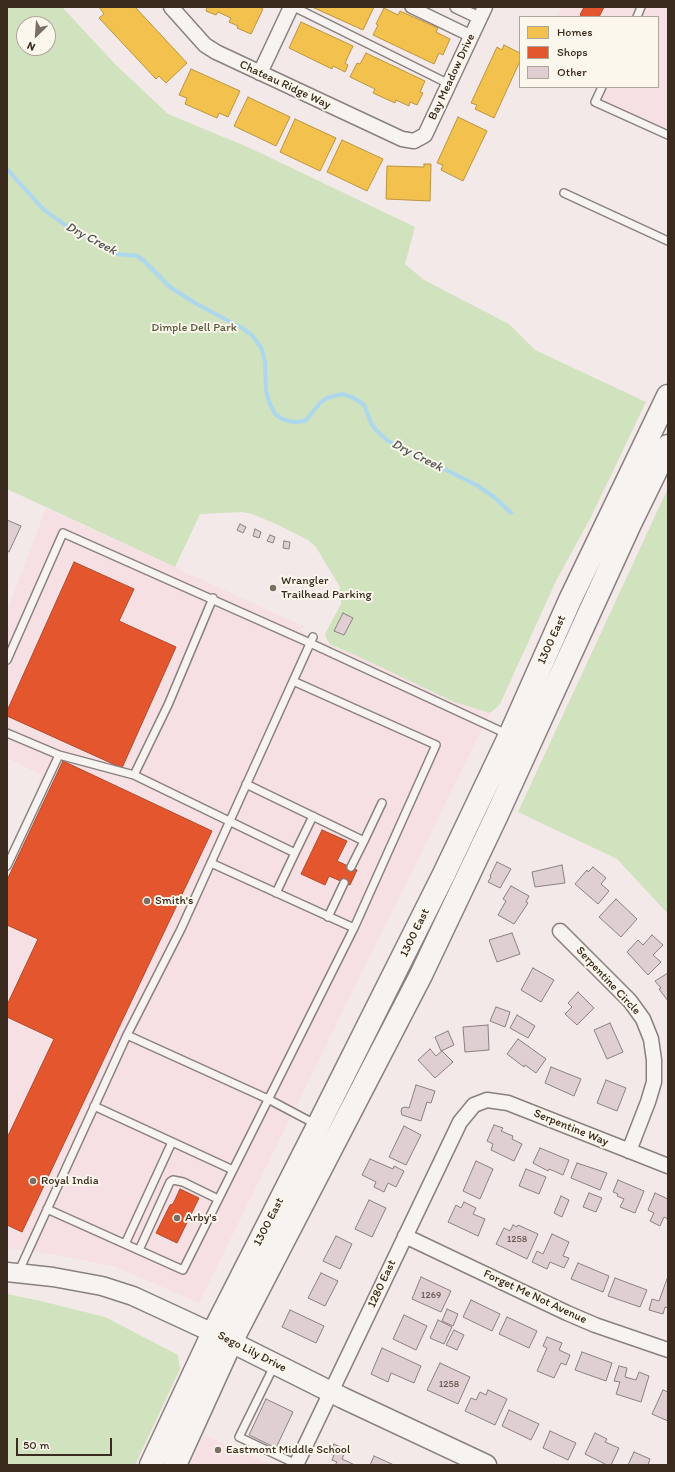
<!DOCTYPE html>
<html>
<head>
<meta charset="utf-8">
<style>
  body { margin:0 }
  #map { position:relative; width:675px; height:1472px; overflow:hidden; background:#f4e9e9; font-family:Itim,sans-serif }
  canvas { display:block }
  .frame { position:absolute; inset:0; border:8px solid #3b2a1e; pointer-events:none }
  .legend { position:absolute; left:519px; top:16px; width:140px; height:72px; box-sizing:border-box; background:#fbf7ec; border:1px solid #aea59a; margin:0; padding:5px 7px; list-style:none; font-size:12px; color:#3b2a1e }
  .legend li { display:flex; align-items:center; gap:8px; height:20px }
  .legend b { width:20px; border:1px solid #aea59a }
  .north { position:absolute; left:16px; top:16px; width:40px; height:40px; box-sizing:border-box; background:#fbf7ec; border:1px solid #aea59a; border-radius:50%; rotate:205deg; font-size:11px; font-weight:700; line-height:16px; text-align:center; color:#3b2a1e }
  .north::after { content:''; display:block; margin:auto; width:14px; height:18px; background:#7c6d65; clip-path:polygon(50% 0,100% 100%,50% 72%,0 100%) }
  .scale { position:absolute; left:16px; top:1438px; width:96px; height:18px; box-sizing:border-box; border:2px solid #3b2a1e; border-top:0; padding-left:5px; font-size:12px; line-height:14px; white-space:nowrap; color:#3b2a1e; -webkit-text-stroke:3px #fbf7ec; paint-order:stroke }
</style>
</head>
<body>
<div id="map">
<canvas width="675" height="1472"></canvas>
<div class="frame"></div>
<ul class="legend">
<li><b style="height:11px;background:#f2c14e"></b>Homes</li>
<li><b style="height:11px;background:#e4572e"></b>Shops</li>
<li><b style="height:11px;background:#e0cfd2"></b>Other</li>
</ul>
<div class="north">N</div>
<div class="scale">50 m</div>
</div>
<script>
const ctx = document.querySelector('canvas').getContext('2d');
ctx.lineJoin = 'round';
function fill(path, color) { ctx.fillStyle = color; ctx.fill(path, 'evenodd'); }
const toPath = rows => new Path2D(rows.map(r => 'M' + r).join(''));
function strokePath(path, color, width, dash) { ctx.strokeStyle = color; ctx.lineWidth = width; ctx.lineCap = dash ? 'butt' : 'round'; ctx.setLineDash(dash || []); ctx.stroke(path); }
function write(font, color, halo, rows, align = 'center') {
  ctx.font = font + ' Itim,sans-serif'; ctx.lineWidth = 4; ctx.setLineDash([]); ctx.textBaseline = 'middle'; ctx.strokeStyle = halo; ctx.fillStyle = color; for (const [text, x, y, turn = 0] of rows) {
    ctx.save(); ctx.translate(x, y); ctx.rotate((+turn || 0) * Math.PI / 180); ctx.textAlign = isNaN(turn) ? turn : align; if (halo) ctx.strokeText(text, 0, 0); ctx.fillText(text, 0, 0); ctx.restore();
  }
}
fill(toPath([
  [561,7,668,7,668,141,593,106,592,96,596,87,658,87,658,17,556,17],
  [46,508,305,627,300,630,313,637,366,660,454,702,490,713,199,1303,116,1267,57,1255,7,1248,7,889,41,775,7,758,7,611],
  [204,1435,272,1465,190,1465]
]), '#f6e0e4');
fill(toPath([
  [7,7,62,7,116,65,168,114,250,148,415,227,405,264,424,280,509,324,535,350,646,402,590,519,556,581,500,704,495,709,490,713,454,702,366,660,330,644,327,640,325,634,341,604,341,600,338,595,340,587,316,547,308,540,276,524,252,514,242,512,200,514,175,567,7,489],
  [24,24,48,24,48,48,24,48],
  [668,488,668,914,617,859,518,812],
  [7,1294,41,1301,105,1317,178,1355,180,1369,135,1465,7,1465]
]), '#d0e2be');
const homes = toPath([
  [99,7,135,7,187,63,166,83,159,76,156,79,99,18,104,14,99,7],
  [207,7,259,7,263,9,251,34,237,28,238,26,229,22,231,18,218,12,216,15,206,11,207,7],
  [312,7,374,7,363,30,312,7],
  [384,8,398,15,400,11,438,28,436,32,450,39,443,55,439,53,434,64,373,35,378,25,376,24,384,8],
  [301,22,353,46,345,63,348,65,345,72,333,66,332,69,289,48,301,22],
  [504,45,520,53,520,61,494,118,475,109,477,105,471,103,497,47,502,50,504,45],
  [366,53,425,81,420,92,423,93,417,105,410,102,409,106,396,100,395,103,373,93,375,89,350,77,357,63,360,64,366,53],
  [191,69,240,91,228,117,219,113,217,118,185,104,187,98,179,95,191,69],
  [248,97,290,117,276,146,234,126,248,97],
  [458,117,487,131,463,181,441,170,443,165,437,163,458,117],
  [295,119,336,138,320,171,280,152,295,119],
  [342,140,383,159,367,191,327,172,342,140],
  [424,164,431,164,430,201,386,199,387,166,424,167,424,164]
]);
fill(homes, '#f2c14e');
strokePath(homes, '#bb9440', 1);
const shops = toPath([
  [584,7,604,7,599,17,584,17,580,15,584,7],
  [74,562,134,589,119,621,176,647,122,768,7,716,7,711,74,562],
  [63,761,212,831,22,1232,7,1225,7,1138,54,1039,7,1017,7,1005,38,939,7,925,7,880,63,761],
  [322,830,347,841,337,861,357,870,350,885,329,876,325,885,301,874,322,830],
  [180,1189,199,1198,177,1243,156,1233,170,1205,173,1204,180,1189]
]);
fill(shops, '#e4572e');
strokePath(shops, '#b14a29', 1);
strokePath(toPath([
  [7,169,43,209,72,230,117,254,137,256,144,261,170,287,195,303,242,328,252,335,262,349,265,362,266,390,269,402,275,414,282,419,293,422,305,421,321,402,327,398,342,394,354,398,364,405,371,423,376,430,388,441,478,486,494,497,511,513]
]), '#add7ed', 4);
const building = toPath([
  [7,520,21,526,9,552,7,551,7,520],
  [240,524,246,527,243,533,237,530,240,524],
  [255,529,261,532,259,538,253,536,255,529],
  [270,535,275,537,273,543,267,541,270,535],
  [284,541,290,542,289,549,283,548,284,541],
  [343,613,353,618,344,635,334,631,343,613],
  [497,862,511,869,500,888,488,882,491,877,490,876,497,862],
  [562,865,565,883,535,887,532,872,562,865],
  [593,867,606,878,601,884,609,891,598,904,575,884,587,870,588,872,593,867],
  [511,886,529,896,526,902,528,903,514,924,498,915,506,901,503,899,511,886],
  [616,899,637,919,621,937,599,917,616,899],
  [512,933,520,954,497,962,489,940,512,933],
  [652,935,663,945,653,955,661,962,648,975,627,952,638,940,643,945,652,935],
  [533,968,554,980,541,1002,521,990,533,968],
  [668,973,668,1001,659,989,661,988,655,981,668,973],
  [578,992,594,1008,577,1025,565,1014,572,1007,568,1003,578,992],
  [496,1007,510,1012,505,1027,490,1021,496,1007],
  [517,1015,535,1026,528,1038,510,1028,517,1015],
  [610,1023,623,1052,607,1059,594,1030,610,1023],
  [488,1025,489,1050,465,1052,463,1027,488,1025],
  [448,1031,454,1045,441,1051,435,1037,448,1031],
  [518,1039,546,1059,536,1073,525,1065,524,1067,507,1054,518,1039],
  [430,1049,436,1056,442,1051,453,1062,435,1078,418,1060,430,1049],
  [551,1067,581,1079,574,1096,545,1083,551,1067],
  [606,1080,626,1088,617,1111,597,1103,606,1080],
  [416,1085,435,1091,431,1103,427,1102,421,1121,402,1115,401,1111,402,1108,405,1107,409,1108,416,1085],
  [494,1125,503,1128,501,1131,513,1136,512,1139,522,1144,514,1161,491,1150,493,1144,487,1141,494,1125],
  [404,1126,421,1135,406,1165,389,1157,404,1126],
  [540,1148,569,1160,563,1175,549,1169,548,1171,533,1163,540,1148],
  [370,1159,393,1169,394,1166,404,1171,396,1187,388,1183,384,1192,374,1187,376,1182,362,1175,370,1159],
  [476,1161,493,1169,480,1199,463,1191,476,1161],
  [577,1163,607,1173,600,1190,571,1178,577,1163],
  [526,1169,546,1177,539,1194,519,1186,526,1169],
  [618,1180,644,1191,635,1213,620,1207,624,1199,617,1196,618,1194,613,1192,618,1180],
  [589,1193,602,1198,596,1212,583,1207,589,1193],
  [655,1193,668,1199,668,1219,664,1217,660,1226,650,1221,654,1213,648,1210,655,1193],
  [561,1196,569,1200,562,1217,554,1213,561,1196],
  [369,1200,386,1208,372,1237,355,1229,369,1200],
  [464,1202,476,1208,473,1214,485,1219,478,1236,448,1222,456,1205,461,1208,464,1202],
  [513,1225,517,1227,518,1225,538,1234,527,1259,496,1244,504,1228,510,1231,513,1225],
  [552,1234,569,1242,563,1256,569,1258,564,1268,550,1262,547,1269,532,1262,537,1251,543,1254,552,1234],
  [336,1236,352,1244,340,1269,323,1261,336,1236],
  [578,1263,609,1276,603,1292,571,1279,578,1263],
  [321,1273,338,1281,325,1306,308,1298,321,1273],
  [421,1277,451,1291,441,1312,412,1299,421,1277],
  [615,1278,647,1290,640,1307,608,1296,615,1278],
  [667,1279,668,1279,668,1308,665,1307,663,1314,649,1310,652,1299,659,1301,667,1279],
  [471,1300,500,1314,492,1331,463,1317,471,1300],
  [447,1309,458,1314,453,1326,442,1321,447,1309],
  [290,1310,324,1326,316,1343,282,1327,290,1310],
  [404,1315,427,1326,416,1350,393,1339,404,1315],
  [507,1317,537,1331,529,1348,499,1334,507,1317],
  [438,1320,452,1327,444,1344,430,1338,438,1320],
  [454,1330,464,1335,457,1350,446,1345,454,1330],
  [547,1337,562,1343,559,1350,570,1355,566,1365,561,1363,554,1378,537,1371,547,1348,543,1346,547,1337],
  [382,1348,421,1366,414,1383,391,1373,388,1382,371,1374,382,1348],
  [582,1352,612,1363,606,1381,575,1370,582,1352],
  [440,1363,470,1377,458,1404,427,1390,440,1363],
  [619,1366,627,1368,625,1377,636,1380,639,1372,649,1376,641,1402,616,1394,620,1382,614,1381,619,1366],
  [488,1390,507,1399,495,1425,465,1411,471,1398,476,1400,480,1392,486,1395,488,1390],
  [663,1390,668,1392,668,1421,652,1414,663,1390],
  [266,1399,293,1412,276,1448,249,1435,266,1399],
  [509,1410,539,1424,531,1440,502,1426,509,1410],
  [550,1431,576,1443,568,1460,543,1448,550,1431],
  [595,1433,607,1439,605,1442,619,1448,611,1465,607,1465,585,1454,595,1433],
  [334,1444,346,1450,342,1459,355,1465,335,1465,337,1462,332,1460,334,1455,330,1454,334,1444],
  [634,1452,650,1459,648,1465,628,1465,634,1452],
  [374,1456,394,1465,370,1465,374,1456]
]);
fill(building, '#e0cfd2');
strokePath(building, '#89817e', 1);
const service = toPath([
  [294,7,449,84],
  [637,17,641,7],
  [602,87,595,102,668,135],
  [564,193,668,241],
  [7,660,63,533,310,643,507,734],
  [293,681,436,745,354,928],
  [7,733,59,755,134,775,168,705,213,598],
  [134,775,295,853,276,893],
  [246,784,364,841,382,803],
  [295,853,313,816],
  [7,866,59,755],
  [351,867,364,841],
  [328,917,344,883],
  [127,1035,181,929,313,637],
  [94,1106,233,1170],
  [47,1209,183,1270,354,928,211,863],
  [125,1244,172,1142],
  [139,1250,170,1182,173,1180,183,1182,218,1199],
  [18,1273,127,1035,268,1099,317,1125],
  [275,1364,239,1437,296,1464]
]);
const pedestrian = toPath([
  [411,7,471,36],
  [456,7,479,18]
]);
const minor = toPath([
  [171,7,205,45,216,52,402,139,414,141,425,135,485,7],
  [260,73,291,7],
  [560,931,630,1001,643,1019,651,1039,654,1060,654,1082,648,1102,629,1151],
  [405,1236,567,1313,595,1325,668,1350],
  [296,1465,460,1122,474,1105,487,1100,508,1103,668,1166]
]);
const tertiary = toPath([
  [7,1272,53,1277,102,1286,133,1296,213,1333]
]);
const secondary = toPath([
  [217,1335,343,1398,486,1465]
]);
const primary = toPath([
  [151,1465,213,1333,318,1126,444,874,510,735,570,600,668,396],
  [175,1465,231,1342,421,975,496,817,629,526,668,446]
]);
strokePath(service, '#89817e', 10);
strokePath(pedestrian, '#89817e', 14);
strokePath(minor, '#89817e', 17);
strokePath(tertiary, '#89817e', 21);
strokePath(secondary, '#89817e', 23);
strokePath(primary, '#89817e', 25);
strokePath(service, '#f6f3f0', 7);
strokePath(pedestrian, '#f6f3f0', 11);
strokePath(minor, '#f6f3f0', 14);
strokePath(tertiary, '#f6f3f0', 18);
strokePath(secondary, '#f6f3f0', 20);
strokePath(primary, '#f6f3f0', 22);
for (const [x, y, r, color] of [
  [273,588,4,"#7c6d65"],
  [147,901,4,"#7c6d65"],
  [33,1181,4,"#7c6d65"],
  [177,1218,4,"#7c6d65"],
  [218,1450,4,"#7c6d65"]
]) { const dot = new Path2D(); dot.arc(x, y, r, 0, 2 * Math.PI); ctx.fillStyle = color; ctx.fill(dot); strokePath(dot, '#fbf7ec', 1.5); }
write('10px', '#67564e', null, [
  ["1258",517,1239],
  ["1269",431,1295],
  ["1258",449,1384]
]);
write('12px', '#3b2a1e', '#fbf7ec', [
  ["Bay Meadow Drive",452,77,-65],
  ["Chateau Ridge Way",285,85,25],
  ["1300 East",552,640,-66],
  ["1300 East",415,933,-64],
  ["Serpentine Circle",608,981,47],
  ["Serpentine Way",571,1128,22],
  ["1300 East",269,1222,-63],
  ["1280 East",382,1284,-65],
  ["Forget Me Not Avenue",535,1297,25],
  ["Sego Lily Drive",252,1352,27]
]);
write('12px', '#59573d', '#fbf7ec', [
  ["Dimple Dell Park",194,328]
]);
write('12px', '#3b2a1e', '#fbf7ec', [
  ["Wrangler",281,581],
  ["Trailhead Parking",281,595],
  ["Smith's",155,901],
  ["Royal India",41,1181],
  ["Arby's",185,1218],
  ["Eastmont Middle School",226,1450]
], 'left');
write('italic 13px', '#505352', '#fbf7ec', [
  ["Dry Creek",91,239,28],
  ["Dry Creek",417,456,27]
]);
</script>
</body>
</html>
